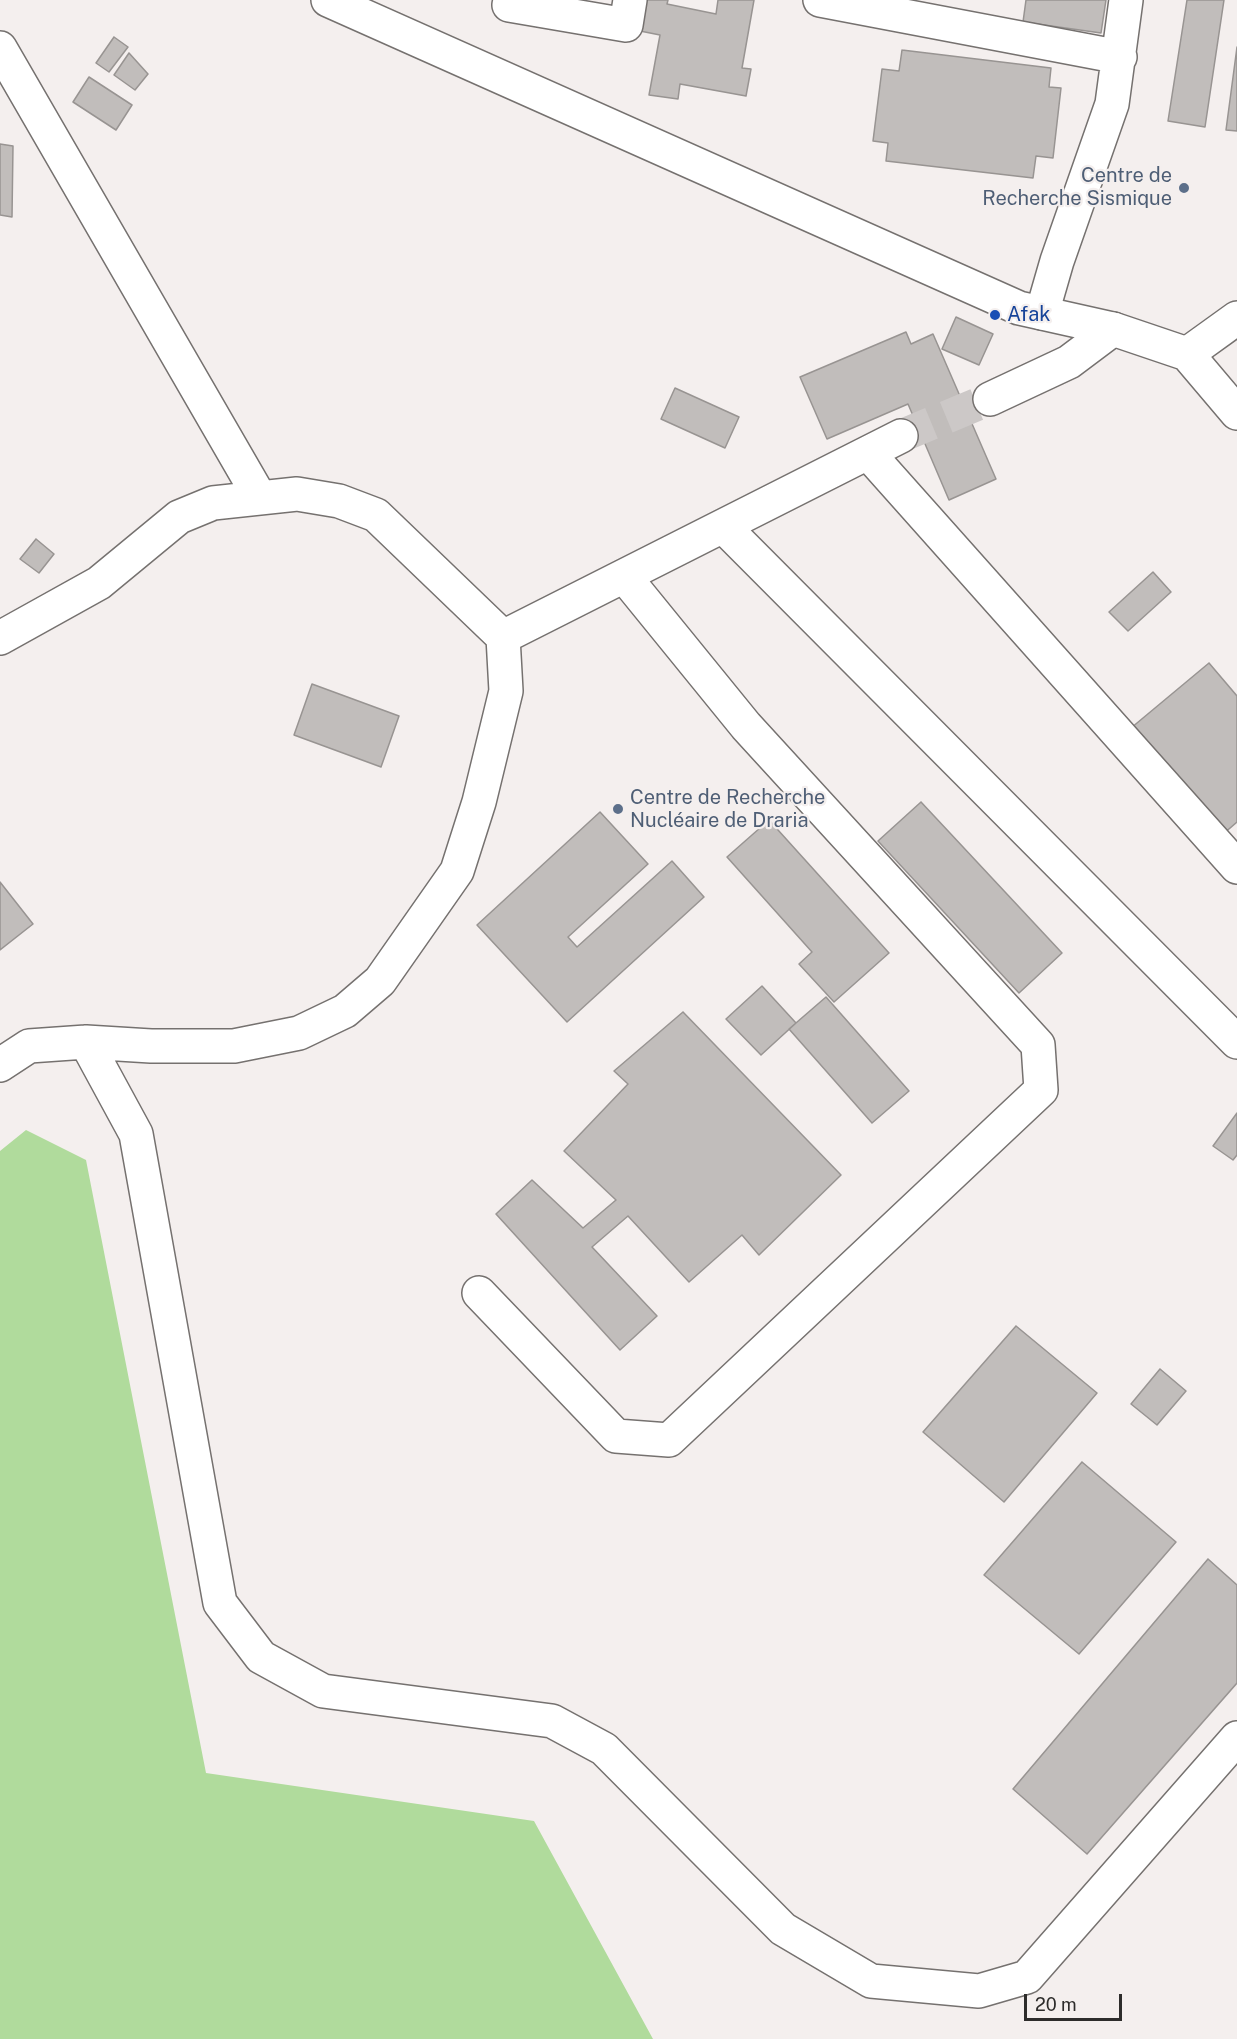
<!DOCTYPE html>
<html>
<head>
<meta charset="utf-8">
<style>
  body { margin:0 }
  #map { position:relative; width:1237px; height:2039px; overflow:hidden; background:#f4efee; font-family:"Public Sans",sans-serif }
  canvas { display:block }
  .scale { position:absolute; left:1024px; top:1994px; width:98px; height:27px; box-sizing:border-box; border:3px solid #2d2c2b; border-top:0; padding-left:8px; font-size:18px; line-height:21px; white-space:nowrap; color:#2d2c2b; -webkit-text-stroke:4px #f4efee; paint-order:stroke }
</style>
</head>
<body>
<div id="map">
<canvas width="1237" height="2039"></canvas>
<div class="scale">20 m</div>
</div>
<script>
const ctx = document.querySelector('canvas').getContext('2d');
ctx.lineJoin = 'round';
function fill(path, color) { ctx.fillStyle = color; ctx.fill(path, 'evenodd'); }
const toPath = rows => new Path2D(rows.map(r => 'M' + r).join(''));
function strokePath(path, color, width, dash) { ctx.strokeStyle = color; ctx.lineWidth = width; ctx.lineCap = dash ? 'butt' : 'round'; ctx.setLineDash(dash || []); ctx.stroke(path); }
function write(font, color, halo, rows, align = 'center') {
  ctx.font = font + ' "Public Sans",sans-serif'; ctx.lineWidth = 4.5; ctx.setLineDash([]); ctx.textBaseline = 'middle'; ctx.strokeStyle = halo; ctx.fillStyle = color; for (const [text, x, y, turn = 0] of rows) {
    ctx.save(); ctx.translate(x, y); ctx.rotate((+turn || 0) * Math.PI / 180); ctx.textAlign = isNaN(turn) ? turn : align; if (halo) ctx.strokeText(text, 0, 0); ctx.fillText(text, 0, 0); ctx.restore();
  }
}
fill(toPath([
  [26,1130,86,1160,206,1773,534,1821,653,2039,0,2039,0,1151]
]), '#b0db9c');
const building = toPath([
  [645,0,668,0,667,4,716,14,718,0,754,0,742,68,751,69,746,96,680,84,678,99,649,95,660,35,640,31,645,0],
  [1026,0,1106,0,1101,33,1023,22,1026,0],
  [1187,0,1224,0,1205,127,1168,121,1187,0],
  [114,37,128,47,109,72,96,63,114,37],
  [1237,47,1237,131,1226,130,1237,47],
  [902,50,1051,68,1049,87,1061,88,1053,158,1036,156,1033,178,886,161,888,143,873,141,882,69,899,71,902,50],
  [129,53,148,74,135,90,114,75,129,53],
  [89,77,132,105,116,130,73,102,89,77],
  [0,144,13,146,12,217,0,215,0,144],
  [956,317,993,334,979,365,942,349,956,317],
  [906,332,911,344,933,334,996,479,949,500,908,404,827,439,800,377,906,332],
  [675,388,739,417,725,448,661,419,675,388],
  [36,539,54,554,39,573,20,559,36,539],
  [1153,572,1171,592,1128,631,1109,612,1153,572],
  [1209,663,1237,696,1237,822,1222,835,1131,728,1209,663],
  [312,684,399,716,381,767,294,735,312,684],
  [921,802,1062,953,1019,993,878,841,921,802],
  [600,812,648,864,568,937,577,947,672,861,704,897,567,1022,477,925,600,812],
  [769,820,889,953,834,1002,799,964,812,952,727,857,769,820],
  [0,882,33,924,0,950,0,882],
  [762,986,796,1023,761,1055,726,1019,762,986],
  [826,997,909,1091,872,1123,789,1029,826,997],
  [683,1012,841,1175,759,1255,742,1235,689,1282,628,1216,592,1247,657,1316,620,1350,496,1214,532,1180,583,1228,616,1200,564,1151,628,1084,614,1071,683,1012],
  [1237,1113,1237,1155,1233,1160,1213,1146,1237,1113],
  [1016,1326,1097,1393,1004,1502,923,1432,1016,1326],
  [1160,1369,1186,1391,1157,1425,1131,1404,1160,1369],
  [1082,1462,1176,1542,1079,1654,984,1575,1082,1462],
  [1208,1559,1237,1585,1237,1683,1087,1854,1013,1789,1208,1559]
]);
fill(building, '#c1bdbb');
strokePath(building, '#989492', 1.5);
strokePath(toPath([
  [901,436,990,399]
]), '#ccc8c7', 33, [33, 16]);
const minor = toPath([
  [820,0,1120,57],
  [509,5,626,25,630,0],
  [0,48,259,496],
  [1042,313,1057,261,1112,104,1126,0],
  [1187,354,1237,318],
  [990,399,1069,362,1113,329],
  [868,453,1237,867],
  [723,526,1237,1042],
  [503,637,901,436],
  [0,638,99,583,179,517,213,503,297,494,339,501,376,515,503,637,506,691,479,802,457,871,380,981,345,1011,299,1033,234,1046,151,1046,86,1042,29,1046,0,1065],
  [86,1042,136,1134,220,1603,261,1657,323,1691,552,1721,604,1749,783,1929,871,1981,979,1991,1027,1977,1237,1738],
  [479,1293,616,1436,669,1440,1041,1090,1038,1045,746,726,624,576]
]);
const major = toPath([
  [328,0,1019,308,1113,329,1187,354,1237,413]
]);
strokePath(minor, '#75716f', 36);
strokePath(major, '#75716f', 36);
strokePath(minor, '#fff', 33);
strokePath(major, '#fff', 33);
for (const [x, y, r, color] of [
  [1184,188,6,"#5c6f8a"],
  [995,315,6,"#1a4fb4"],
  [618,809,6,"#5c6f8a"]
]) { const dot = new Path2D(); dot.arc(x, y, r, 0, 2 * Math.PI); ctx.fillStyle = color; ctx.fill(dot); strokePath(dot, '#f4efee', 2); }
write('20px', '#4e5e75', '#f4efee', [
  ["Centre de",1172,176],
  ["Recherche Sismique",1172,199],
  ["Centre de Recherche",630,798,"left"],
  ["Nucléaire de Draria",630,821,"left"]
], 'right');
write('20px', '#164399', '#f4efee', [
  ["Afak",1007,315]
], 'left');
</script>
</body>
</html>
